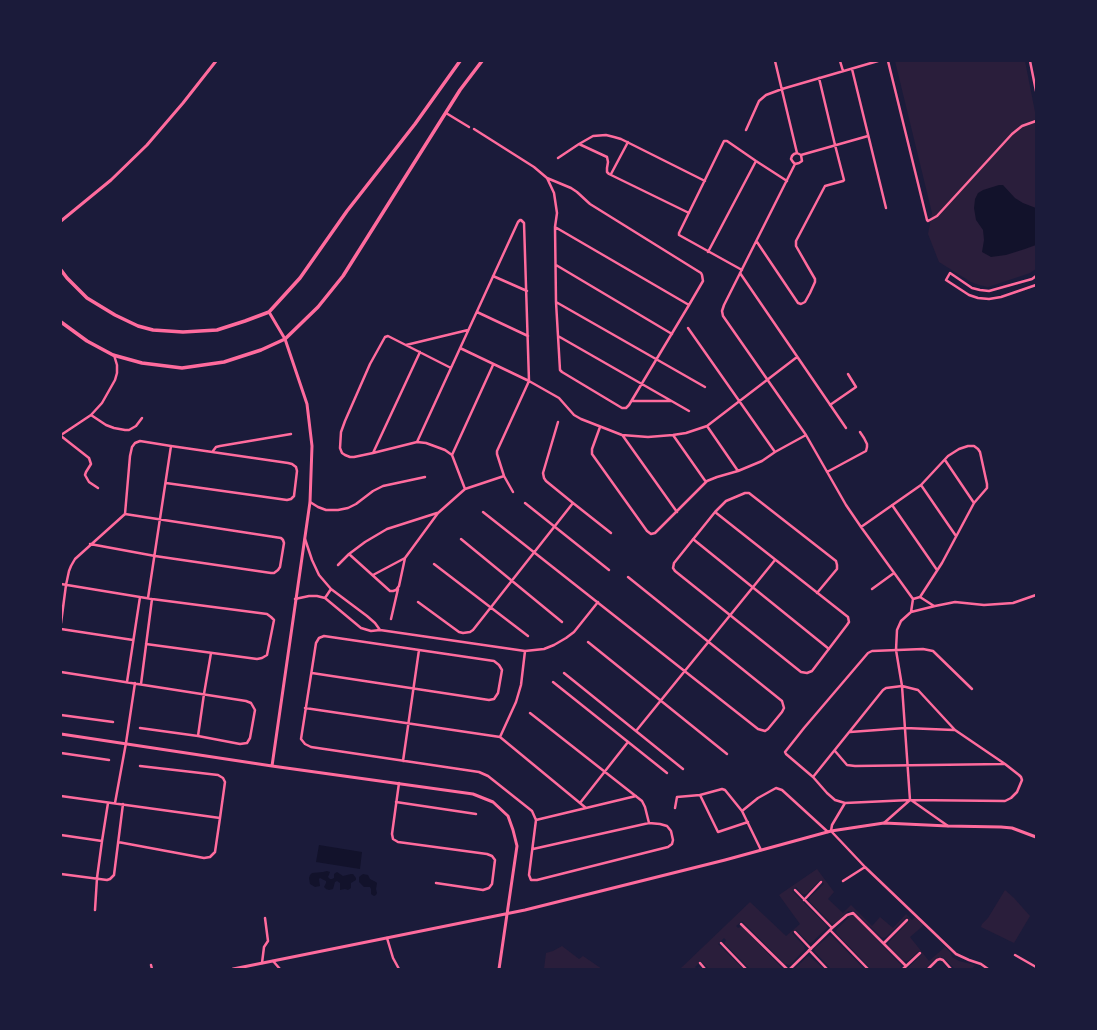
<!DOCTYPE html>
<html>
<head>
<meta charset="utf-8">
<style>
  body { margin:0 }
  #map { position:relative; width:1097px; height:1030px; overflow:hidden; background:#1b1b3a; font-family:"Times New Roman",serif }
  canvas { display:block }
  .frame { position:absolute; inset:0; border:62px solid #1b1b3a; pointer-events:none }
</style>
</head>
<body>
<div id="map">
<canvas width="1097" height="1030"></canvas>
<div class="frame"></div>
</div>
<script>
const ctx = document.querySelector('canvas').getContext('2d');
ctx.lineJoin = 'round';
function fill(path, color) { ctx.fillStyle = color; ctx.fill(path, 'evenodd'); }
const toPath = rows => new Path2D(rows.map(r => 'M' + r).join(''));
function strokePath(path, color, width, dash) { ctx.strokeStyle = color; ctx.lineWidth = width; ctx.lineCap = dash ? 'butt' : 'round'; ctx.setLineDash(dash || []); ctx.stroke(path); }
fill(toPath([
  [895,61,1025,61,1036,117,1036,269,1030,273,988,287,979,285,971,282,939,262,928,234,932,213],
  [817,869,834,892,828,899,843,913,851,905,872,926,880,917,893,928,906,914,912,920,915,917,924,925,910,937,929,961,945,947,951,953,952,957,959,961,975,965,972,969,955,969,944,958,940,957,935,959,925,969,907,969,922,954,919,951,909,960,906,961,903,960,889,946,888,943,910,920,907,917,886,937,884,938,881,937,854,911,848,911,836,923,832,924,809,901,810,897,824,884,820,880,806,894,802,894,796,887,792,891,826,925,827,928,811,943,808,942,796,930,792,933,804,946,805,949,790,965,785,964,742,921,736,926,738,928,740,927,742,927,783,969,750,969,725,944,725,942,726,940,724,938,718,944,743,969,709,969,701,961,695,967,697,969,699,967,702,969,680,969,750,902,786,936,800,924,779,895],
  [1005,890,1014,898,1030,916,1014,943,981,927,982,924,988,918],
  [851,915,854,916,899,963,901,965,900,969,871,969,837,934,836,931,837,929],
  [830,935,833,937,864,969,831,969,814,951,815,948],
  [562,946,579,959,583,956,602,969,544,969,546,953,553,951],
  [809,956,824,969,794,969,807,957]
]), '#2a1e3b');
fill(toPath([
  [999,185,1003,185,1015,198,1023,203,1036,208,1036,245,1025,249,1006,255,991,257,982,252,984,240,983,230,976,220,974,208,975,199,978,193,983,190],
  [319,845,362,852,360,869,316,862],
  [327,871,330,872,328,877,330,879,332,879,334,878,334,874,337,872,343,876,351,874,353,874,356,878,356,880,351,883,351,888,348,890,345,889,340,890,340,883,337,881,335,882,333,889,329,890,326,889,324,887,326,883,326,881,320,878,319,879,320,886,315,887,310,884,309,878,310,875,312,873,323,872],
  [363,874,368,875,370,879,376,882,377,883,376,889,377,893,376,895,374,896,371,894,371,889,370,887,364,887,359,882,359,877]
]), '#12122b');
strokePath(toPath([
  [775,61,797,153,801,155,802,161,799,163,795,164,793,162,791,159,792,156,794,154,797,153],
  [840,61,843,71],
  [888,61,927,220,928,221,937,216,1012,134,1022,126,1036,121],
  [1030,61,1036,91],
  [852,69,886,208],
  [446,113,469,127],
  [474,129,534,167,547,178,554,193,557,213,555,227,556,302,560,370,562,372,622,408,626,408,629,405,689,305,703,281,702,275,701,273,590,204,577,192,571,188,547,178],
  [746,130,759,101,766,95,782,89,878,61],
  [801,155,868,136],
  [558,158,579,144],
  [795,164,724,305,722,311,723,316,806,435,846,505,861,527,913,599,911,612],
  [611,174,628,142],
  [689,213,609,174,607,172,607,168,608,162,607,157,579,144,593,136,606,135,614,137,621,139,705,181],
  [555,227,689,305],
  [757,242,798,303,801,304,805,302,810,293,815,282,815,279,808,267,796,246,796,241,825,186,843,181,844,180,835,145,819,78],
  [708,252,756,161],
  [556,265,672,334],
  [742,270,679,235,679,233,723,143,724,141,727,141,756,161,787,181],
  [740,273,846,428],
  [493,276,527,291],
  [1036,276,1032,279,989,291,980,290,972,288,950,273,946,280,969,295,978,298,989,299,1001,297,1036,285],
  [556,302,705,387],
  [477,312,528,336],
  [688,328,775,452],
  [558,336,689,411],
  [406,345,468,330],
  [460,348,529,381,559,398,574,415,581,419,622,435,648,437,673,435,686,433,707,426,797,357],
  [451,368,388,336,385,337,370,364,345,421,341,432,340,448,342,453,345,455,350,457,354,457,373,453,417,442,426,443,445,450,452,455,465,489],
  [632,401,671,401],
  [830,405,856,387,848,374],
  [91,415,106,425,114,428,125,430,129,430,136,426,142,418],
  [558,422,543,473,544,478,546,481,573,503,611,533],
  [707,426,738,471],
  [600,427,592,449,592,454,647,531,651,534,655,533,707,481,717,477,738,471,762,461,775,452,806,435],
  [61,435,91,415,102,403,115,380,117,373,117,365,114,355],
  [673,435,706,482],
  [61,436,89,458,91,464,86,472,85,475,89,482,98,488],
  [623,436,677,512],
  [417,442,518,222,520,220,521,220,524,223,529,381,497,451,497,454,504,476,513,492],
  [213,451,216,447,220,446,291,434],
  [373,453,420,352],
  [452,455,493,365],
  [945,460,974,503],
  [827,472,866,451,867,447,867,444,864,438,860,432],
  [921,485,956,536],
  [310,502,318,507,326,510,338,510,348,508,356,504,373,491,383,486,425,477],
  [525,503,609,570],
  [892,505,937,570],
  [483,512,758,729,765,731,768,729,782,712,784,708,782,701,628,577],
  [715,512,848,617,849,622,847,625,812,671,807,673,801,672,675,571,673,568,674,563,715,512,726,501,745,493,749,493,836,561,837,565,837,569,817,593],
  [861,527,921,485,948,456,959,449,968,446,974,446,978,449,980,452,987,484,987,488,974,503,942,563,920,597],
  [305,539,312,560,319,575,331,589,367,616,375,623,380,630],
  [461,539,562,622],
  [693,539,829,649],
  [90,544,155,556,271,573,274,573,278,570,280,567,284,543,283,540,281,538,125,514,130,456,132,447,135,443,140,441,171,446,288,463,292,464,296,467,297,471,294,496,291,499,287,500,166,483],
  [349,554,390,591,393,591,396,590,399,586,405,558,373,575],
  [405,558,438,513,465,489,504,476],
  [434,564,528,636],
  [338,565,349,554,365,542,387,529,437,513],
  [61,584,152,599,267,614,271,617,274,620,267,655,262,658,257,659,146,644],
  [872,589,894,573],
  [148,598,171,446],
  [325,598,331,589],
  [295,599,309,596,317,596,325,598,361,628,371,631,380,630,525,651,544,649,554,645,566,638,574,632,598,602],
  [913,599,920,597,934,606],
  [418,602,459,632,463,633,470,632,473,630,573,503],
  [391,619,398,589],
  [61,623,66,585,69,571,71,566,75,559,125,514],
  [61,629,133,640],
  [588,642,727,754],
  [61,672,246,701,251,703,255,710,250,738,247,743,240,744,198,736,140,728],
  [312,673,489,700,494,699,498,693,502,670,499,665,494,661,324,636,319,638,316,643,301,739,305,744,311,747,479,772,488,776,532,811,536,820,529,875,531,880,537,880,668,847,672,844,673,840,671,831,667,826,660,824,649,823,533,849],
  [564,673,683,769],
  [127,682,140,597],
  [553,682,667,773],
  [141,684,152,599],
  [902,686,918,690,955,730,1005,764,1019,775,1021,777,1022,780,1017,792,1011,798,1005,801,910,800,845,803,835,800,827,793,813,777,883,690,886,688,902,686],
  [305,708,500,737,586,808],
  [530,713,642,801,645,807,649,823],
  [61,715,113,722],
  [636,731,775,560],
  [850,732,905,728,954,730],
  [198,736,204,694,211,653],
  [500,737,516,702,521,685,525,651],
  [835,751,847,765,855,766,1004,764],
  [61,753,109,760],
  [403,761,419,650],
  [813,777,786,754,785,752,804,728,868,653,872,651,923,649,933,651,972,689],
  [399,783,392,834,393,839,398,842,487,854,492,856,495,860,492,884,489,888,483,890,436,883],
  [700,795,722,789,725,790,742,811],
  [61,796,220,818],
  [910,800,902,686,896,650,897,630,901,621,911,612,935,606,955,602,984,605,1013,603,1036,595],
  [911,800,948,826],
  [396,802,476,814],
  [115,803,126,743,135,683],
  [580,803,628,742],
  [845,803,832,825,831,831,865,867,956,954,969,960,981,964,988,969],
  [675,808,677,797,700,795,718,832,748,822],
  [536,820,636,796],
  [884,823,910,800],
  [61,835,102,841],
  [118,842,204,858,210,857,215,852,220,818,225,782,223,778,218,775,140,766],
  [761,850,742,811,758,798,776,788,782,790,828,832],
  [61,874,107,880,110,879,114,875,123,804],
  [843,881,865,867],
  [795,890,832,928],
  [804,900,821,882],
  [95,910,97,878,102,841,108,803],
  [741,924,787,969],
  [830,930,868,969],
  [795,932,811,949],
  [387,938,393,958,399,969],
  [721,943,746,969],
  [884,943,907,920],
  [809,950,827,969],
  [1015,955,1036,967],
  [273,961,280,969],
  [262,963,264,947,268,941,265,918],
  [700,963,705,969],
  [151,965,152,969],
  [790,969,832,928,847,915,853,913,906,966],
  [903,969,920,953],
  [928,969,937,960,940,959,943,960,951,969]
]), '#ff6b9d', 2.5);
strokePath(toPath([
  [61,221,111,180,147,145,183,103,216,61],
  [269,312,285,339,307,404,312,446,310,502,272,766],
  [61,734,272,766,473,794,493,802,508,816,513,830,517,846,499,969],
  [233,969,525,910,725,860,831,831,884,823,948,826,1001,827,1012,828,1036,837]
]), '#ff6b9d', 3);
strokePath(toPath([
  [61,270,67,278,87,298,115,315,138,326,153,330,183,332,217,330,245,321,269,312,300,278,347,211,415,124,460,61],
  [61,322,87,341,113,355,142,363,182,368,224,362,261,350,285,339,318,307,343,276,460,90,482,61]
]), '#ff6b9d', 3.5);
</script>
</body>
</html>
